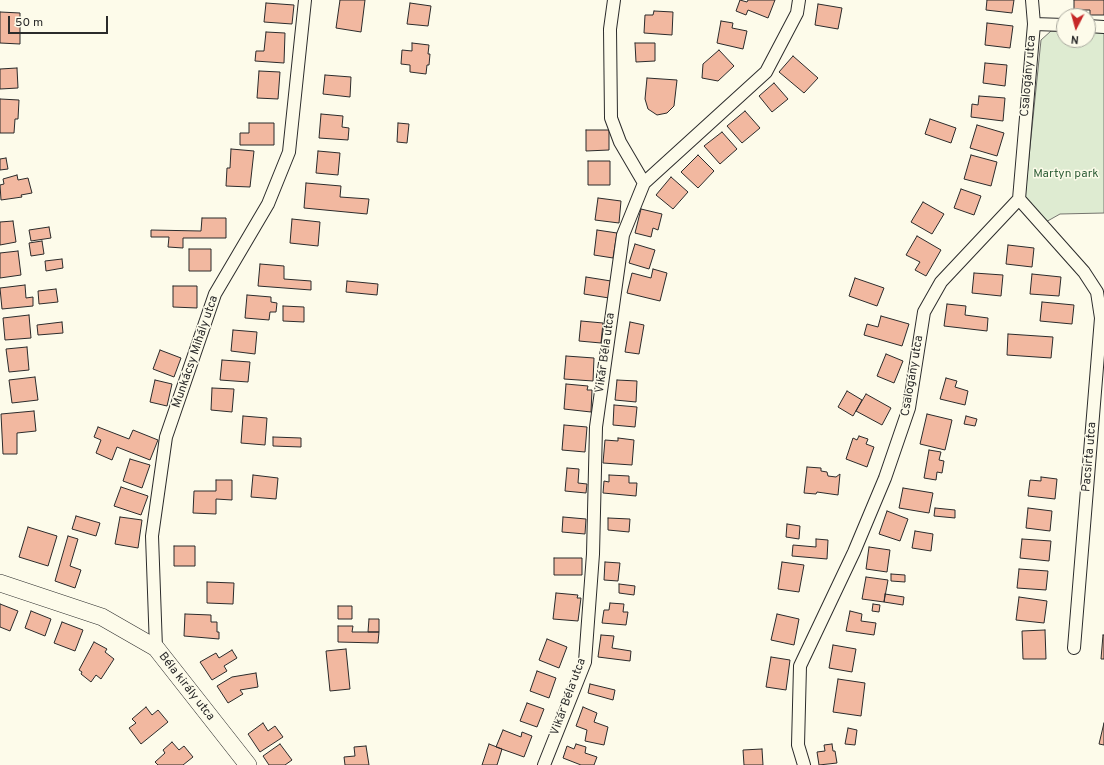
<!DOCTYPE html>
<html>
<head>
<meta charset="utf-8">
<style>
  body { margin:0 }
  #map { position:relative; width:1104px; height:765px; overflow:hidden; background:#fdfbea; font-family:Overpass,sans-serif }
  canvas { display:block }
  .north { position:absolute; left:1056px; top:8px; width:40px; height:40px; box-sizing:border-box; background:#fdfbea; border:1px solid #a9a89e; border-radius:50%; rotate:186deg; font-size:11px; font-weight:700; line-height:16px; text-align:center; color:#2b2b2b }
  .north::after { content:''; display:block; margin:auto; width:14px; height:18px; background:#c62828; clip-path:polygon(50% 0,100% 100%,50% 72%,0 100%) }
  .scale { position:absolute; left:8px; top:16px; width:100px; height:18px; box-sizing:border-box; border:2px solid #2b2b2b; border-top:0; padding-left:5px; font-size:12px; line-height:14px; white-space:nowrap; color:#2b2b2b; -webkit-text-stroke:3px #fdfbea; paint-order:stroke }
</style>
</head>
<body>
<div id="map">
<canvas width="1104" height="765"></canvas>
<div class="north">N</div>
<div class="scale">50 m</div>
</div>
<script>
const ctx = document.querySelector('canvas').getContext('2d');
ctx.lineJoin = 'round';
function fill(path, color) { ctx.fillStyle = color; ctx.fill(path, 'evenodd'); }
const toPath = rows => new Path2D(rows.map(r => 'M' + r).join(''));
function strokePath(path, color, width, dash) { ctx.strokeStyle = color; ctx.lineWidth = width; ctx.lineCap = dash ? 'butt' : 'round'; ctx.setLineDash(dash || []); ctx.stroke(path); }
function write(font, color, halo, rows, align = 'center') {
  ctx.font = font + ' Overpass,sans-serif'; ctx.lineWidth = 3; ctx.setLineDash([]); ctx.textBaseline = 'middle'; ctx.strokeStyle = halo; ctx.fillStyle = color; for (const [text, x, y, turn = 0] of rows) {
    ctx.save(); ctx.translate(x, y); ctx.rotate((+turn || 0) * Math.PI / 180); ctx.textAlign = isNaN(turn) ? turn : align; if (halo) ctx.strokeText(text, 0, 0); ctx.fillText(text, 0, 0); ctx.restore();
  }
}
const green = toPath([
  [1051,31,1064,31,1064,40,1088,40,1088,32,1104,33,1104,213,1060,214,1044,223,1025,196,1041,40,1051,31]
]);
fill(green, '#deebd1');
strokePath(green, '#74746e', 1);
const building = toPath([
  [340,0,365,0,361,32,336,28,340,0],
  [740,0,747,2,748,0,775,0,768,18,748,10,746,15,736,11,740,0],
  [987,0,1014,0,1012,13,986,10,987,0],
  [1074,0,1104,0,1104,15,1090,15,1090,10,1074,10,1074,0],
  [266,3,294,5,292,24,264,22,266,3],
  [410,3,431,6,428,26,407,24,410,3],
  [818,4,842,8,838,29,815,25,818,4],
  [654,11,673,12,672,35,644,33,645,15,653,15,654,11],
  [0,12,20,13,20,44,0,43,0,12],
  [721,21,733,23,732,28,747,31,743,49,717,43,721,21],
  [987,23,1013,26,1010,48,985,45,987,23],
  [266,32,285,33,284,63,255,61,256,51,264,51,266,32],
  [412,43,429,45,428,54,430,54,429,65,427,65,426,74,410,72,410,65,401,64,402,50,412,51,412,43],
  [635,43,655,43,655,61,636,62,635,43],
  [719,50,734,66,718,81,702,78,703,64,719,50],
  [793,56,818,78,804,93,779,72,793,56],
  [985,63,1007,65,1005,86,983,83,985,63],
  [17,68,18,88,0,89,0,69,17,68],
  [259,71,280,72,278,99,257,98,259,71],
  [325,75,351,77,350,97,323,94,325,75],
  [647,78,677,80,674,106,667,113,657,115,648,109,645,99,647,78],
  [774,83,788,99,772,112,759,96,774,83],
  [979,96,1005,98,1003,121,971,117,972,104,978,105,979,96],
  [0,99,19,100,18,119,15,119,14,133,0,133,0,99],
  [745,111,760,128,742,143,727,126,745,111],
  [321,114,343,116,342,127,349,128,348,140,319,138,321,114],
  [930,119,956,128,951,143,925,134,930,119],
  [249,123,274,123,274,145,240,145,240,133,249,133,249,123],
  [398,123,409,124,407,143,397,142,398,123],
  [977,125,1004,133,997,156,970,148,977,125],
  [586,130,609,130,609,150,586,151,586,130],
  [722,132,737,149,720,164,704,146,722,132],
  [231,149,254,151,250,187,226,186,227,168,230,168,231,149],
  [318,151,340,153,338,175,316,173,318,151],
  [698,155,714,171,698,188,681,172,698,155],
  [971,155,997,162,991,186,964,179,971,155],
  [6,158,8,169,0,170,0,159,6,158],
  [588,161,610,161,610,185,588,185,588,161],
  [17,175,18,180,28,178,32,193,21,195,22,197,1,200,0,185,4,184,3,179,17,175],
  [671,177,688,192,673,209,656,195,671,177],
  [306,183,341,186,340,197,369,199,367,214,304,208,306,183],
  [961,189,981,196,974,215,954,208,961,189],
  [598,198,621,201,619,223,595,220,598,198],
  [923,202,944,214,932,234,911,222,923,202],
  [641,209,662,214,658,230,653,228,651,237,635,233,641,209],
  [202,218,226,218,226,238,183,238,183,248,168,247,169,237,151,237,151,230,201,231,202,218],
  [292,219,320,222,318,246,290,243,292,219],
  [13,221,16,242,0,245,0,222,13,221],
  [49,227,51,238,31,241,29,230,49,227],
  [597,230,617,233,613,258,594,255,597,230],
  [917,236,941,250,926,276,915,270,920,262,906,255,917,236],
  [42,241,44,254,31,256,29,243,42,241],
  [635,244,655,250,649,269,629,263,635,244],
  [1008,245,1034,248,1032,267,1006,264,1008,245],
  [189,249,211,249,211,271,189,271,189,249],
  [18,251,21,275,0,278,0,253,18,251],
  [62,259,63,268,46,271,45,261,62,259],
  [260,264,284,266,284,279,311,281,311,290,258,286,260,264],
  [653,269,667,273,660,301,627,293,632,273,651,278,653,269],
  [974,273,1003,275,1001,296,972,293,974,273],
  [1032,274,1061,277,1059,296,1030,294,1032,274],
  [586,277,611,281,609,298,584,294,586,277],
  [855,278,884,288,877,306,849,296,855,278],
  [347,281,378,284,377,295,346,292,347,281],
  [25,285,26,298,33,297,33,306,2,309,0,288,25,285],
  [173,286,197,286,197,308,173,307,173,286],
  [56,289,58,302,39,304,38,291,56,289],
  [247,295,271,297,271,302,277,303,276,312,270,312,269,320,245,318,247,295],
  [1042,302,1074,305,1072,324,1040,321,1042,302],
  [947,304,966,306,965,315,988,318,987,331,944,326,947,304],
  [283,306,304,307,304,322,283,321,283,306],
  [29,315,31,338,5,340,3,318,29,315],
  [881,316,909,324,902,346,864,335,867,324,878,327,881,316],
  [581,321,603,323,601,343,579,341,581,321],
  [62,322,63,333,38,335,37,325,62,322],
  [630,322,644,325,639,354,625,352,630,322],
  [233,330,257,332,255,354,231,351,233,330],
  [1008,334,1053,337,1051,358,1007,355,1008,334],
  [27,347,29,370,9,372,6,349,27,347],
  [160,350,181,358,174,377,153,369,160,350],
  [886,354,903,361,894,383,877,376,886,354],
  [566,356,594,358,593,381,564,379,566,356],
  [222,360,250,362,248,382,220,380,222,360],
  [35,377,38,400,12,403,9,380,35,377],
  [946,378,957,381,955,387,968,391,965,405,940,399,946,378],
  [155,380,172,384,167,406,150,402,155,380],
  [617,380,637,381,636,402,615,400,617,380],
  [566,384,588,386,587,390,592,390,591,412,564,409,566,384],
  [212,388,234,389,232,412,211,410,212,388],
  [847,391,862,400,853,416,838,407,847,391],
  [866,394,891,408,882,425,856,411,866,394],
  [614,405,637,407,635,427,613,425,614,405],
  [34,411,36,431,17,433,17,454,3,454,1,414,34,411],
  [927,414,952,420,945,450,920,444,927,414],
  [243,416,267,418,265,445,241,443,243,416],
  [966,416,977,419,975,426,964,424,966,416],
  [564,425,587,427,585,452,562,450,564,425],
  [98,427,129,439,133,430,158,440,150,460,117,447,112,460,96,453,101,440,94,437,98,427],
  [859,436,868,439,866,444,874,447,867,467,846,459,853,438,857,440,859,436],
  [273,437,301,438,301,447,273,446,273,437],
  [618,438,634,440,632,465,603,463,605,440,618,441,618,438],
  [929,450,941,452,939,460,944,461,942,473,937,472,936,480,924,478,929,450],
  [130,459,150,465,142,488,123,481,130,459],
  [807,467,821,468,821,471,827,472,828,476,836,477,840,474,838,495,817,492,816,494,804,493,807,467],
  [567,468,579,469,578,483,587,484,586,493,565,491,567,468],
  [253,475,278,478,276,499,251,497,253,475],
  [609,475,629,476,629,483,637,483,636,496,603,493,604,481,609,482,609,475],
  [1041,477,1057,479,1055,499,1028,496,1030,480,1041,481,1041,477],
  [216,480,232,480,232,500,216,499,216,514,193,513,194,491,216,491,216,480],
  [121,487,148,496,141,515,114,506,121,487],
  [903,488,933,493,929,513,899,508,903,488],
  [935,508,955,510,955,518,934,516,935,508],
  [1028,508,1052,511,1050,531,1026,528,1028,508],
  [887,511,908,519,900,541,879,534,887,511],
  [76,516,100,523,96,536,72,529,76,516],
  [120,517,142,520,138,548,115,544,120,517],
  [563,517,586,519,585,534,562,532,563,517],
  [608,518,630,519,629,532,608,530,608,518],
  [787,524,800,526,799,539,786,537,787,524],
  [28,527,57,536,48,566,19,557,28,527],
  [915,531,933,534,931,551,912,548,915,531],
  [68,536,78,539,70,566,81,570,75,588,55,581,68,536],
  [816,539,828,540,827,559,792,556,793,545,816,547,816,539],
  [1022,539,1051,541,1049,561,1020,558,1022,539],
  [174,546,195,546,195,566,174,566,174,546],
  [869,547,890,550,887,572,866,569,869,547],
  [554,558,582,558,582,575,554,575,554,558],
  [605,562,620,563,618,581,604,580,605,562],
  [782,562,804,565,799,592,778,589,782,562],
  [1019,569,1048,571,1046,590,1017,588,1019,569],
  [891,574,905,575,905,582,891,581,891,574],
  [866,577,888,580,884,602,862,599,866,577],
  [207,582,234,583,233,604,207,603,207,582],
  [619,584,635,586,634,595,619,593,619,584],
  [556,593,578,595,577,598,581,598,578,621,553,619,556,593],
  [885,594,904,597,903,605,884,602,885,594],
  [1019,597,1047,601,1044,623,1016,620,1019,597],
  [610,603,624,604,623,612,628,612,626,625,602,623,604,610,609,610,610,603],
  [0,604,18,611,10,631,0,627,0,604],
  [873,604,880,605,879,612,872,611,873,604],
  [338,606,352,606,352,619,338,619,338,606],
  [31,611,51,619,45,636,25,628,31,611],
  [850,611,862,614,861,621,876,623,874,635,846,631,850,611],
  [185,614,211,615,211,622,217,622,217,632,219,632,219,639,184,636,185,614],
  [777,614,799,619,794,645,771,640,777,614],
  [369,619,379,619,379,632,368,632,369,619],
  [62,622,83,630,75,651,54,643,62,622],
  [338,626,353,626,352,632,379,632,378,643,338,642,338,626],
  [1045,630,1046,659,1023,659,1022,631,1045,630],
  [601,635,614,636,612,648,631,651,630,661,598,657,601,635],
  [1103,635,1104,635,1104,659,1101,659,1103,635],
  [547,639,567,647,559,668,539,660,547,639],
  [94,642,107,649,105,652,114,659,101,679,96,675,91,682,81,674,82,672,79,670,94,642],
  [833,645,856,649,852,672,829,668,833,645],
  [346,649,350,689,330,691,326,651,346,649],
  [232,650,237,658,224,666,227,671,212,680,200,662,216,653,219,658,232,650],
  [771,657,790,660,786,690,766,687,771,657],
  [537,671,556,678,549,698,530,691,537,671],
  [256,673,258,687,240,690,243,694,228,703,217,686,232,677,256,673],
  [838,679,865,683,861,716,833,712,838,679],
  [590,684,615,690,613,700,588,693,590,684],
  [527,703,544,709,537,727,520,721,527,703],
  [146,707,152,715,158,710,168,722,141,744,129,728,136,723,132,719,146,707],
  [583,707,597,713,594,722,608,727,604,745,585,741,587,730,576,726,583,707],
  [263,723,268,731,275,726,283,737,260,752,248,734,263,723],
  [1104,723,1104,745,1099,744,1104,723],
  [848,728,857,730,855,745,845,744,848,728],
  [503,730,521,737,522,732,532,736,524,757,496,747,503,730],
  [172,742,179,750,184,746,193,757,183,765,158,765,155,762,165,753,163,750,172,742],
  [280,744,292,760,285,765,269,765,263,756,280,744],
  [489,744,502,749,497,765,482,765,489,744],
  [576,744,586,747,585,753,597,757,594,765,581,765,563,758,567,746,574,749,576,744],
  [832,744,833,751,835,751,837,763,819,765,817,752,825,751,824,745,832,744],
  [366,746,369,765,345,765,344,757,355,756,354,747,366,746],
  [762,749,763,765,744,765,743,750,762,749]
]);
fill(building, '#f2b8a0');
strokePath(building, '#2b2b2b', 1);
const street = toPath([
  [614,0,610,29,611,118,620,142,644,183],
  [1034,24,1064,25],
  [1088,26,1104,27],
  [1019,199,1084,272,1097,292,1101,318,1074,648],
  [156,648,152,536,166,437,215,294,268,204,289,152,305,0],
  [544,765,585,662,593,554,596,427,623,235,644,183,766,72,797,13,799,0],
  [804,765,798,745,800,666,854,552,885,478,909,408,924,312,941,282,1019,199,1034,24,1032,0]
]);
const secondary = toPath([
  [0,583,102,617,156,648,248,765]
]);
strokePath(street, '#2b2b2b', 14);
strokePath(secondary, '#2b2b2b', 18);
strokePath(street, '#fdfbea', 12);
strokePath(secondary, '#fdfbea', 17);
write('12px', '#2b2b2b', '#fdfbea', [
  ["Csalogány utca",1029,76,-85],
  ["Munkácsy Mihály utca",196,352,-71],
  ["Vikár Béla utca",606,353,-82],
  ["Csalogány utca",913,376,-80],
  ["Pacsirta utca",1090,457,-85],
  ["Béla király utca",186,687,52],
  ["Vikár Béla utca",569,697,-70]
]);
write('12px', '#34623c', '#fdfbea', [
  ["Martyn park",1066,175]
]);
</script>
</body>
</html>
